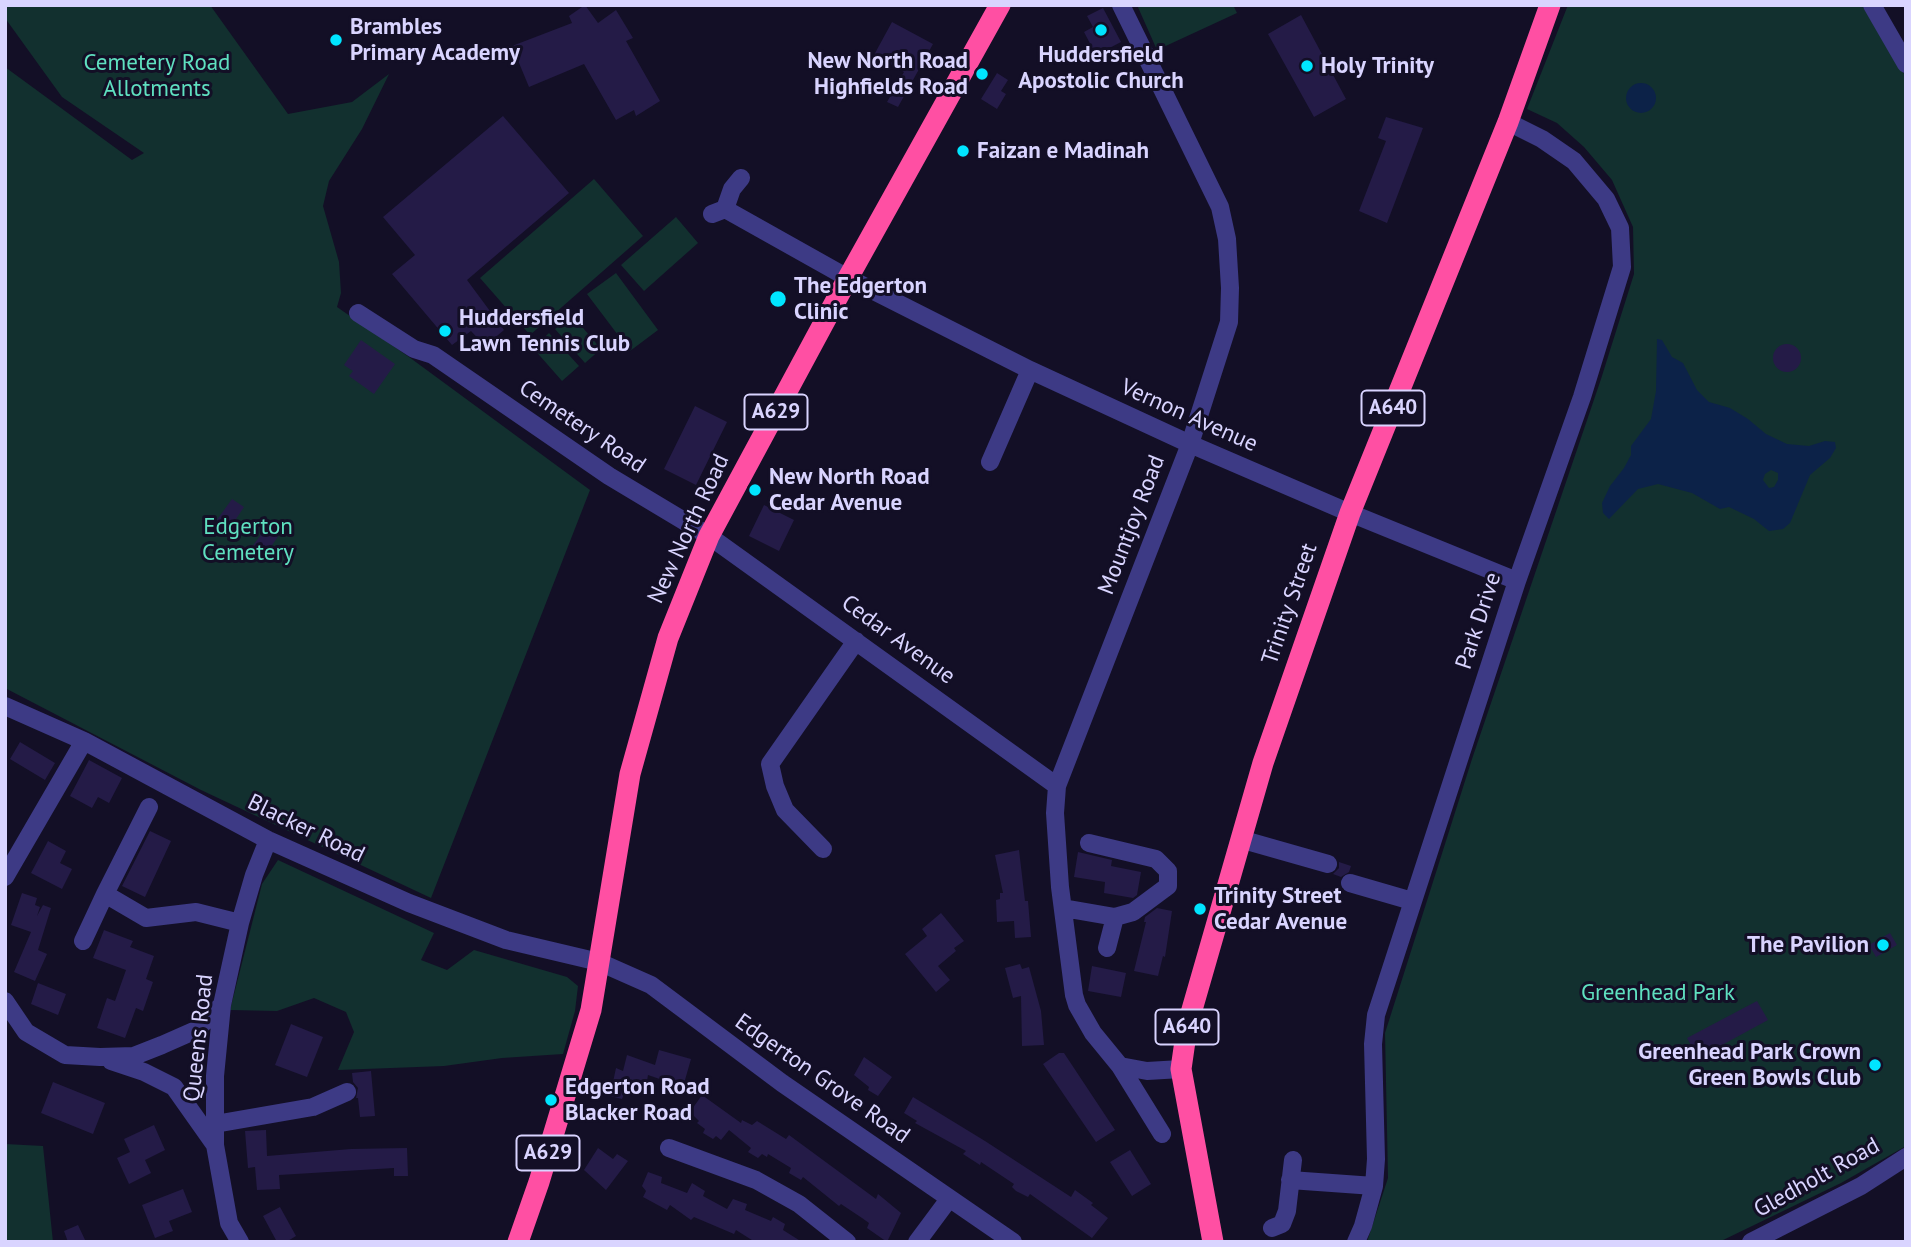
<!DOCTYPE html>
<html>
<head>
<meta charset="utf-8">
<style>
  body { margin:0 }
  #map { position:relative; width:1911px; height:1247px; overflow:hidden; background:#130f26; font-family:"PT Sans",sans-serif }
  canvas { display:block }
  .frame { position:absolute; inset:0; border:7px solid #d9d4ff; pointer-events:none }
</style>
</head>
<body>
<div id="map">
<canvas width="1911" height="1247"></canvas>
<div class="frame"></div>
</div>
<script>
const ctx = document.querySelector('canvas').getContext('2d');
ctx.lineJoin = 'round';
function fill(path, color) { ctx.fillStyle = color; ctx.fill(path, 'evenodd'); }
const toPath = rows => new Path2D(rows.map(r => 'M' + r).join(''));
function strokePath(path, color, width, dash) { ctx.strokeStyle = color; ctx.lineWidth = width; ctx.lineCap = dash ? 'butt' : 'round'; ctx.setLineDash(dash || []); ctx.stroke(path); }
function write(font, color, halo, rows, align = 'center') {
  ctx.font = font + ' "PT Sans",sans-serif'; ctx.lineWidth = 6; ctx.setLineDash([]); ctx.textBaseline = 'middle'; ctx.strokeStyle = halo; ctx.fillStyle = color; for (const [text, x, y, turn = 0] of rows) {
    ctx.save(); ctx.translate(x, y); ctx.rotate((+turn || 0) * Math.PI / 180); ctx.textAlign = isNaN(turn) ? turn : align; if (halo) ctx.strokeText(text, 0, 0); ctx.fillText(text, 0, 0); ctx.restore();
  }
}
fill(toPath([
  [5,5,210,5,288,114,352,102,389,74,362,129,329,181,323,206,339,262,341,293,337,307,409,357,590,490,431,898,201,790,5,688,5,67,132,160,144,153,62,97,5,18],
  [1137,5,1233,5,1237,13,1157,50],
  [1568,5,1862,5,1906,77,1906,1146,1841,1183,1719,1242,1367,1242,1388,1178,1385,1033,1472,759,1601,379,1634,274,1633,227,1612,180,1584,147,1557,123,1527,109],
  [594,179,643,236,530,335,480,278],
  [676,217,698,243,644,291,621,265],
  [616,273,658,330,630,351,587,294],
  [572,315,601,349,585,363,555,329],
  [549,333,579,366,562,381,533,348],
  [278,860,434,933,421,960,447,970,474,950,567,977,578,986,575,1011,563,1054,502,1058,444,1066,338,1070,354,1032,346,1012,314,998,277,1011,230,1010,262,884],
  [5,1144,43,1146,53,1242,5,1242]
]), '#12302f');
fill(toPath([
  '1626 98a15 15 0 1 1 30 0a15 15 0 1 1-30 0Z',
  [1657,339,1662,340,1672,357,1683,363,1697,390,1709,402,1730,408,1748,419,1766,434,1787,444,1809,446,1825,441,1835,442,1836,448,1830,458,1810,475,1790,523,1783,529,1769,531,1754,519,1729,507,1720,509,1692,493,1658,484,1638,489,1609,519,1603,513,1602,503,1610,486,1624,468,1631,455,1631,446,1651,419,1656,391],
  [1771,470,1778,473,1778,480,1774,487,1769,488,1763,480,1765,474]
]), '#0c2248');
fill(toPath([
  [585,5,598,23,616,10,633,38,626,41,660,101,636,116,634,110,616,120,584,64,529,87,512,46,572,23,569,16],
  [1103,8,1121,42,1096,55,1084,32,1093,27,1087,16],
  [1301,15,1346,99,1314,117,1268,34],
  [892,22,933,44,898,107,887,102,904,72,874,55],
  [997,73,1008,80,1001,91,1006,94,997,109,981,99],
  [503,116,569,193,467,280,504,330,485,346,471,331,452,345,392,274,415,255,383,217],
  [1386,117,1423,128,1387,223,1359,211,1386,141,1378,138],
  [361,340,395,364,374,394,349,376,353,371,344,365],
  '1773 358a14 14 0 1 1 28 0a14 14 0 1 1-28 0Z',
  [695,406,727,422,696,485,664,469],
  [232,499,244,507,224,537,211,528],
  [764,505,794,520,779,551,749,536],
  [267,526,279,535,260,563,247,554],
  [20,742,55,763,45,780,10,759],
  [89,760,122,778,109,803,98,797,92,808,70,796],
  [150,831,171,841,145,897,122,886],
  [48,841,66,851,60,863,72,869,62,889,31,873],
  [1019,850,1025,901,1028,901,1031,937,1015,938,1014,921,997,922,996,900,1000,899,1000,893,1003,893,995,855],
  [1078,852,1112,860,1111,866,1141,872,1137,895,1133,898,1104,893,1105,882,1074,877],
  [1339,862,1351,866,1349,872,1341,877,1333,874,1339,868],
  [22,893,37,898,35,905,40,907,37,916,43,905,51,908,38,950,47,954,35,981,14,972,31,932,11,925],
  [1157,908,1172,911,1165,957,1163,956,1158,976,1134,971,1146,922,1144,922,1145,917],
  [941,913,964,941,954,948,956,951,938,966,950,980,936,992,905,954,927,936,922,929],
  [104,930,133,941,130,947,154,956,146,979,153,982,143,1011,136,1008,125,1038,97,1028,107,998,115,1001,126,970,93,958],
  [1890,933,1897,945,1876,957,1869,945],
  [1020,964,1022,969,1029,967,1041,1011,1044,1045,1022,1046,1021,996,1013,998,1005,968],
  [1092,966,1126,973,1121,997,1088,991],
  [38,983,66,994,58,1015,31,1004],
  [1757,1001,1768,1020,1698,1058,1687,1038],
  [291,1024,323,1037,307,1077,275,1065],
  [659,1050,691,1059,683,1087,648,1075,645,1093,627,1087,622,1099,610,1096,616,1068,623,1071,627,1055,655,1065],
  [1059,1053,1064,1053,1115,1130,1096,1142,1043,1064],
  [864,1057,892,1077,878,1096,868,1090,869,1087,854,1075],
  [371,1071,375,1116,360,1117,358,1098,356,1098,358,1088,353,1082,352,1073],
  [53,1082,105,1103,93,1134,41,1113],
  [702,1095,741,1123,742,1120,752,1125,757,1121,786,1139,789,1135,876,1199,878,1194,901,1213,887,1242,867,1228,869,1223,862,1218,841,1204,839,1206,803,1177,801,1180,789,1173,791,1168,768,1154,767,1157,762,1154,758,1158,748,1152,751,1148,729,1130,721,1140,716,1136,713,1139,703,1133,705,1129,697,1123,699,1121,690,1112],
  [913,1097,985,1141,1071,1197,1075,1190,1093,1203,1091,1205,1108,1218,1092,1238,1030,1194,1028,1197,1016,1191,1012,1187,1014,1184,981,1162,980,1165,963,1154,966,1151,915,1123,917,1121,904,1113],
  [154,1125,165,1150,145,1160,151,1173,129,1184,117,1158,130,1152,124,1139],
  [266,1130,267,1156,351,1149,407,1148,408,1176,394,1176,394,1168,279,1175,280,1189,257,1190,255,1167,248,1168,245,1131],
  [598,1148,613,1159,617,1154,628,1161,606,1190,584,1170],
  [1130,1150,1151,1184,1132,1196,1110,1162],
  [648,1172,662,1177,661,1183,687,1193,692,1183,705,1191,703,1196,727,1209,733,1199,747,1204,745,1210,771,1221,773,1217,785,1224,783,1230,802,1242,755,1242,736,1230,734,1234,694,1217,691,1220,670,1205,667,1210,643,1197,646,1191,642,1186],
  [183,1189,192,1212,169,1221,173,1231,155,1238,142,1205],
  [280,1207,296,1236,286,1242,277,1242,263,1216],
  [78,1225,86,1242,68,1242,64,1231]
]), '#241b47');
strokePath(toPath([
  [1121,5,1220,207,1227,239,1230,288,1229,322,1190,444,1057,786,1055,813,1060,887,1074,995,1077,1005,1093,1033,1120,1066,1162,1134],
  [1872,5,1906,64],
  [725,209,848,278,1030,370,1190,444,1350,513,1517,581],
  [712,214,725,209,732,189,741,178],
  [358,313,414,349,433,355,609,476,709,536,1057,786],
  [990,462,1030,370],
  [5,706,84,741,268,840,409,903,506,940,599,962,651,985,782,1083,1013,1242],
  [149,807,105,894,146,918,196,912,240,923],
  [1240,839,1328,864],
  [823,849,785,810,775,786,770,764,856,641],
  [5,877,84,741],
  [1350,883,1412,901],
  [1063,908,1115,917,1133,912,1168,886,1168,871,1156,859,1089,843],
  [83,941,105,894],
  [1107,948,1115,917],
  [5,1001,26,1032,65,1055,100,1057,134,1056,162,1045,196,1030,222,1005],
  [111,1061,144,1072,174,1087,215,1145],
  [1120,1066,1147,1071,1181,1069],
  [215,1124,313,1107,347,1092],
  [669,1148,756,1180,799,1204,847,1242],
  [1290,1180,1374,1186],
  [1272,1228,1282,1224,1287,1211,1293,1160],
  [240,1242,229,1223,215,1145,215,1076,222,1005,240,923,254,875,268,840],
  [917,1242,949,1199],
  [1356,1242,1363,1226,1374,1186,1376,1159,1373,1044,1376,1015,1517,581,1582,397,1622,267,1620,228,1606,199,1574,161,1542,139,1508,122],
  [1751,1242,1861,1186,1906,1157]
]), '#3d3a85', 18);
strokePath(toPath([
  [518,1242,539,1182,591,1010,630,774,668,638,709,536,848,278,1000,5],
  [1213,1242,1181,1069,1187,1027,1263,763,1350,513,1508,122,1550,5]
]), '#ff4fa3', 21);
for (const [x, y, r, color] of [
  [1101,30,7,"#00e5ff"],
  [336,40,7,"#00e5ff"],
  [1307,66,7,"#00e5ff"],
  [982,74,7,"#00e5ff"],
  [963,151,7,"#00e5ff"],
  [778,299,9,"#00e5ff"],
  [445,331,7,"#00e5ff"],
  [755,490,7,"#00e5ff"],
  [1200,909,7,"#00e5ff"],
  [1883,945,7,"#00e5ff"],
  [1875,1065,7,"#00e5ff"],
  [551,1100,7,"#00e5ff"]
]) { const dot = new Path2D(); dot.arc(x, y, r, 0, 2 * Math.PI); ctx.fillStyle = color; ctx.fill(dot); strokePath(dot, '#130f26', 2.5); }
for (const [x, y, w] of [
  [1393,408,63],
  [776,412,63],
  [1187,1027,63],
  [548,1153,63]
]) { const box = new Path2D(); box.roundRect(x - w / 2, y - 17.5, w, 35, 5); ctx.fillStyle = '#130f26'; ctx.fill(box); strokePath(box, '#d9d4ff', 2); }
write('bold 21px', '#d9d4ff', null, [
  ["A640",1393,408],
  ["A629",776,412],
  ["A640",1187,1027],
  ["A629",548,1153]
]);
write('bold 23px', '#d9d4ff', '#130f26', [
  ["Brambles",350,27],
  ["Primary Academy",350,53],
  ["Huddersfield",1101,55,"center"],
  ["Apostolic Church",1101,81,"center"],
  ["New North Road",968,61,"right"],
  ["Highfields Road",968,87,"right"],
  ["Holy Trinity",1321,66],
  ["Faizan e Madinah",977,151],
  ["The Edgerton",794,286],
  ["Clinic",794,312],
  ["Huddersfield",459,318],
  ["Lawn Tennis Club",459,344],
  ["New North Road",769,477],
  ["Cedar Avenue",769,503],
  ["Trinity Street",1214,896],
  ["Cedar Avenue",1214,922],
  ["The Pavilion",1869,945,"right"],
  ["Greenhead Park Crown",1861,1052,"right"],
  ["Green Bowls Club",1861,1078,"right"],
  ["Edgerton Road",565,1087],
  ["Blacker Road",565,1113]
], 'left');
write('23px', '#5fe0c0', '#130f26', [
  ["Cemetery Road",157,63],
  ["Allotments",157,89],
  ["Edgerton",248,527],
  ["Cemetery",248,553],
  ["Greenhead Park",1658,993]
]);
write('23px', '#d9d4ff', '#130f26', [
  ["Vernon Avenue",1189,416,24],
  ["Cemetery Road",582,427,34],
  ["Mountjoy Road",1132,525,-69],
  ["New North Road",689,529,-65],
  ["Trinity Street",1290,604,-71],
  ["Park Drive",1479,621,-72],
  ["Cedar Avenue",898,640,36],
  ["Blacker Road",306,829,26],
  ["Queens Road",199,1038,-84],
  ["Edgerton Grove Road",822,1079,35],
  ["Gledholt Road",1817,1178,-29]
]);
</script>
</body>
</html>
